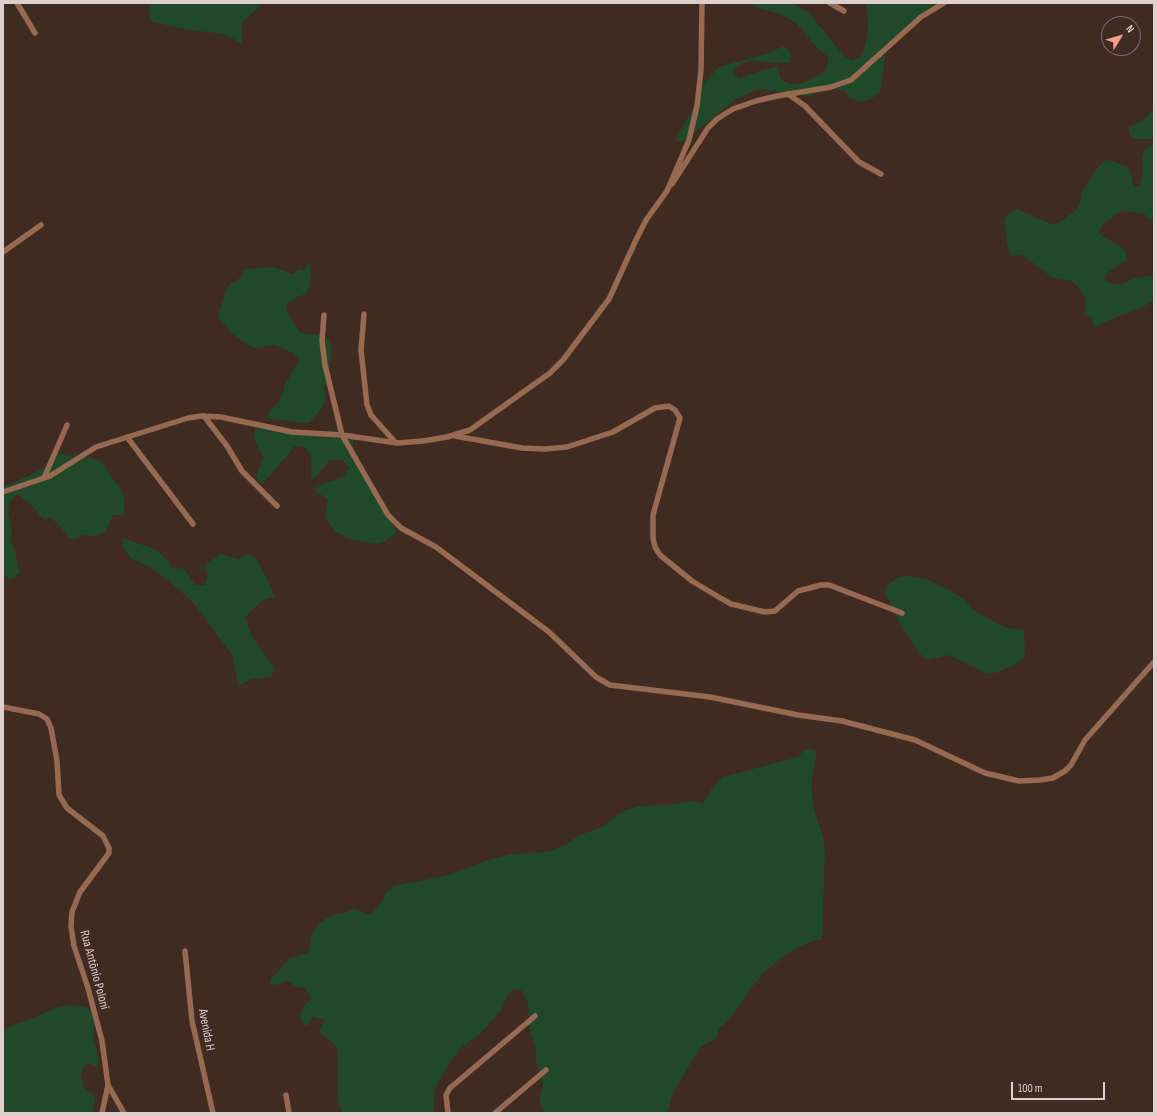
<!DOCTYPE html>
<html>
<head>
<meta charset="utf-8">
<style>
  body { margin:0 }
  #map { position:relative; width:1157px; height:1116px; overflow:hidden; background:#402b23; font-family:"Sofia Sans Condensed",sans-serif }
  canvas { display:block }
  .frame { position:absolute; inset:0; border:4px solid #ddcfca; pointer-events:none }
  .north { position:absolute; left:1101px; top:16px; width:40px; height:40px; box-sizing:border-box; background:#402b23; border:1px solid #7f6d66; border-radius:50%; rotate:52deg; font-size:11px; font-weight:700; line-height:16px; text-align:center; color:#ddcfca }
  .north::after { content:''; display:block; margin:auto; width:14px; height:18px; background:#f49e89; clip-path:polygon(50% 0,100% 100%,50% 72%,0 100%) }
  .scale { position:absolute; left:1011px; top:1082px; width:94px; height:18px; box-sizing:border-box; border:2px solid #ddcfca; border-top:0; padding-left:5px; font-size:12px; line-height:14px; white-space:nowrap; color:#ddcfca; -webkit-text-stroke:3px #402b23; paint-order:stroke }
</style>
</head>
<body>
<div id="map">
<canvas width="1157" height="1116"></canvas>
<div class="frame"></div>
<div class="north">N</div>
<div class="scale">100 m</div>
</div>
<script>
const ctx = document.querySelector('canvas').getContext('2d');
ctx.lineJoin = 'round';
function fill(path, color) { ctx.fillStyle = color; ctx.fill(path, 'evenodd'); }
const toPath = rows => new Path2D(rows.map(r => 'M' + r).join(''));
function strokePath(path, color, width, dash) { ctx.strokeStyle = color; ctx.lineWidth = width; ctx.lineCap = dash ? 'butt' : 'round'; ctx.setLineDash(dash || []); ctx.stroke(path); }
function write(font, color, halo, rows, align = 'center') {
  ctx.font = font + ' "Sofia Sans Condensed",sans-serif'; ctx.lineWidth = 4; ctx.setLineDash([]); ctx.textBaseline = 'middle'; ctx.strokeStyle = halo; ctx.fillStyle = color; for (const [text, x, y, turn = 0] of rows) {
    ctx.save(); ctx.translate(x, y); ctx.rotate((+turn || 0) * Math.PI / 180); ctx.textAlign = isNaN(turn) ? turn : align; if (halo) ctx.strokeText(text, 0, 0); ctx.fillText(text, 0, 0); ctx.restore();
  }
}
fill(toPath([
  [149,3,264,3,242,22,242,44,225,34,190,30,152,22,150,18],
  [744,3,792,3,809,13,844,56,853,61,862,55,867,37,868,27,866,3,946,3,922,17,887,44,880,92,871,99,862,102,852,99,844,91,835,89,825,90,807,96,759,89,737,98,684,141,675,141,694,107,704,83,719,67,766,54,784,46,791,53,789,63,750,61,741,64,732,71,739,78,777,66,781,80,790,84,800,84,818,76,826,70,829,58,817,48,796,23,779,14],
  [1154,107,1154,139,1134,139,1130,135,1128,130,1132,126,1146,118],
  [1154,144,1154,222,1144,214,1122,210,1103,225,1098,233,1124,249,1127,260,1110,271,1104,278,1111,284,1123,284,1133,279,1154,275,1154,300,1138,310,1126,313,1094,327,1091,316,1084,316,1086,305,1084,295,1072,281,1053,278,1024,256,1016,255,1012,257,1007,244,1004,221,1006,216,1017,209,1053,225,1063,220,1077,209,1081,200,1083,190,1099,166,1107,159,1127,167,1132,175,1132,184,1135,187,1139,186,1143,174,1142,158,1144,150],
  [307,264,311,265,310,284,306,294,297,297,286,305,288,315,301,333,325,336,331,345,331,357,328,378,324,388,326,398,322,408,309,423,303,423,267,418,270,409,278,403,283,394,285,384,300,360,293,353,275,345,255,348,246,344,230,332,218,316,227,288,230,283,239,279,245,269,273,267,293,274,299,269,304,271],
  [269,424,305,431,334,431,356,436,353,440,353,446,359,462,364,468,378,498,397,532,384,542,375,544,353,540,335,531,325,517,328,499,316,492,315,489,322,484,342,478,350,467,341,460,330,460,315,478,311,480,311,455,305,447,295,446,261,486,256,476,263,457,254,439,255,430,259,426],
  [57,452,68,456,79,454,100,461,122,491,125,502,123,515,113,515,106,531,100,535,90,536,80,535,77,538,70,539,58,524,51,518,44,520,33,507,18,494,10,501,8,511,12,532,11,542,15,551,20,573,10,580,3,573,3,487,29,476,50,464],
  [122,538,152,548,161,554,174,569,184,568,195,585,205,585,208,575,204,566,220,554,239,559,248,554,256,558,272,589,275,598,269,598,260,602,245,617,251,635,275,669,271,677,251,679,238,686,233,656,193,602,164,577,146,565,132,559,123,548],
  [909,576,929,580,947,589,965,600,971,608,996,623,1007,628,1024,630,1025,657,1017,663,998,672,988,674,949,655,928,660,920,654,903,629,884,590,890,583,899,577],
  [809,749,817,752,811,784,814,810,823,837,825,849,822,939,812,941,791,951,765,971,746,994,741,1004,727,1022,719,1028,716,1039,702,1046,697,1052,673,1093,667,1113,544,1113,539,1099,543,1085,536,1060,536,1047,530,1032,528,1003,521,990,515,989,508,993,503,1007,496,1016,479,1035,463,1046,454,1056,438,1082,434,1092,434,1113,342,1113,338,1099,338,1052,335,1045,320,1033,320,1029,325,1020,313,1016,308,1025,304,1025,300,1018,303,1007,312,998,308,994,305,988,296,987,287,980,280,984,273,985,270,983,271,979,290,958,308,953,310,949,311,935,319,924,327,918,334,914,342,914,354,909,370,915,383,901,386,892,395,886,449,875,485,861,511,854,538,853,550,851,566,845,579,835,600,828,626,810,640,806,668,805,693,801,703,804,711,790,723,777,798,757,803,751],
  [71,1005,86,1007,94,1014,94,1029,93,1041,97,1051,99,1063,97,1067,89,1064,84,1065,81,1075,83,1087,92,1094,95,1099,92,1113,3,1113,3,1031,12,1025,29,1020,55,1008]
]), '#1f4929');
strokePath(toPath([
  [17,3,35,33],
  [830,3,844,11],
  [788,94,805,106,859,162,881,174],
  [672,184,708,128,717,119,733,109,756,101,777,96,831,87,851,80,921,17,944,3],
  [3,252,41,225],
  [364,314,361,350,367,405,371,415,395,442],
  [324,315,322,341,325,365,342,435,388,515,401,528,436,547,549,632,596,677,610,685,710,697,798,715,842,721,915,740,985,773,1019,781,1040,780,1053,778,1065,771,1071,765,1085,740,1154,662],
  [204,416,227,446,242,471,277,506],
  [455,436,522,448,545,449,567,447,613,432,655,408,669,406,675,410,680,418,653,515,653,538,655,547,660,555,692,581,717,596,731,604,765,612,775,611,798,591,821,585,829,585,902,613],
  [127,437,193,524],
  [44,478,67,425],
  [3,492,50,476,96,447,188,418,201,416,221,417,292,432,342,435,397,443,423,441,447,437,470,430,550,373,563,360,609,299,635,242,646,220,667,191,689,140,697,106,701,70,702,3],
  [3,707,39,714,47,719,51,728,57,761,59,795,67,808,103,836,109,848,109,853,80,892,72,912,71,926,74,946,88,988,102,1041,108,1085,102,1113],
  [185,951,192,1021,213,1113],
  [108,1085,124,1113],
  [286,1095,289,1113],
  [448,1113,446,1095,450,1088,535,1016],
  [495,1113,546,1070]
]), '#976950', 5.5);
write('13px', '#ddcfca', '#402b23', [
  ["Rua Antônio Poloni",94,970,75],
  ["Avenida H",206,1030,79]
]);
</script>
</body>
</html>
